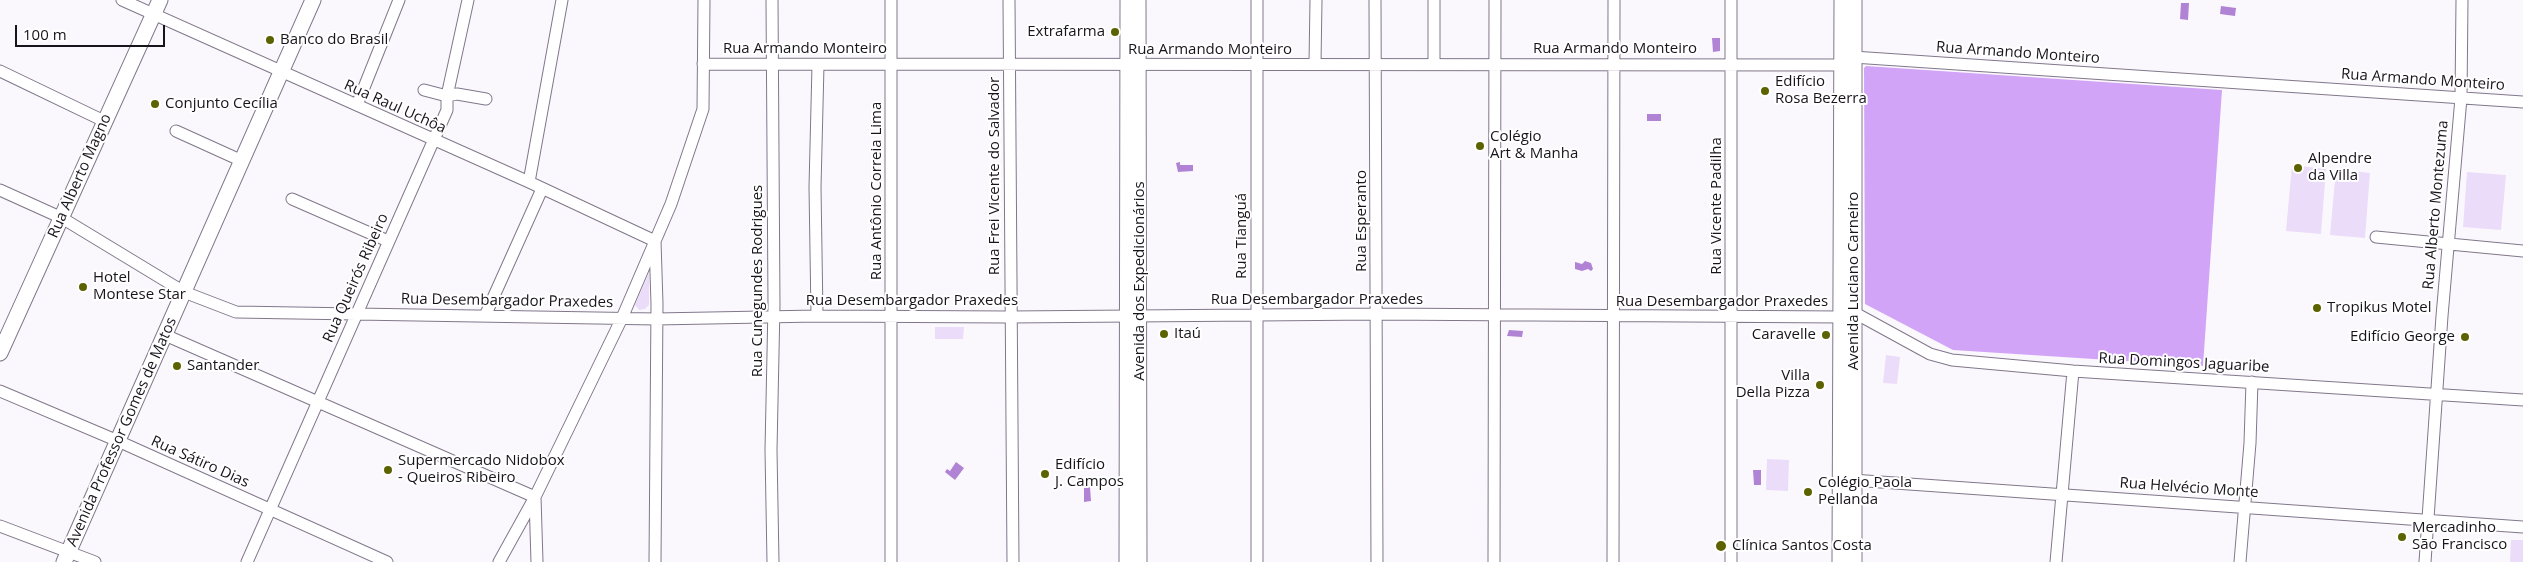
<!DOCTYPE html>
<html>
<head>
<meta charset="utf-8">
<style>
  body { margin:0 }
  #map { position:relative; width:2523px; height:562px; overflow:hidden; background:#fbf8fd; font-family:"Open Sans",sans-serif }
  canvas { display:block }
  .scale { position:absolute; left:15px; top:25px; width:150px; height:22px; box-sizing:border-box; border:2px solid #18141c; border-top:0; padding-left:6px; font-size:15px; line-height:18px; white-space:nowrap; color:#18141c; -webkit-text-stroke:4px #fff; paint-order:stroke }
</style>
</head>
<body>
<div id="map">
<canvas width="2523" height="562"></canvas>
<div class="scale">100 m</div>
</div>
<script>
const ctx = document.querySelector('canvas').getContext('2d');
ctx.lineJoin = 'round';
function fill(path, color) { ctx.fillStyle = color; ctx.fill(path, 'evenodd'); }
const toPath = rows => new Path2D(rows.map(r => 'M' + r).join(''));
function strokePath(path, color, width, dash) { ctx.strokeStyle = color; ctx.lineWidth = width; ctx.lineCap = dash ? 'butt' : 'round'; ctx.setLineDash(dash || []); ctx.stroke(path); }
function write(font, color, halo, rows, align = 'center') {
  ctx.font = font + ' "Open Sans",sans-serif'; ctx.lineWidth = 4; ctx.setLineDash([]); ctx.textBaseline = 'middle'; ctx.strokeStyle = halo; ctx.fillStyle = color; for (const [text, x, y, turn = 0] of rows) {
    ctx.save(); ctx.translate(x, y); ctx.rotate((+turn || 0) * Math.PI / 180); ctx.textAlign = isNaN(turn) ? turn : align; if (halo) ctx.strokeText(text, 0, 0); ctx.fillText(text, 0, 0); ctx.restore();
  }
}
fill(toPath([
  [2292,165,2326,169,2321,234,2286,231],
  [2336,169,2370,173,2365,238,2330,235],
  [2467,172,2506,175,2501,230,2463,227],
  [649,273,649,305,645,309,639,310,635,305],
  [935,327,964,327,963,339,935,339],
  [1886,355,1900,357,1897,384,1883,383],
  [1767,459,1789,460,1788,491,1766,490],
  [2511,540,2523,540,2523,562,2510,562]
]), '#ebdcfa');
fill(toPath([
  [1866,66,2222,90,2203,366,1953,350,1865,304,1864,68]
]), '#d2a4f8');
fill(toPath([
  [2181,3,2189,3,2188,20,2180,19],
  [2221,6,2236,8,2235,16,2220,14],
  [1712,38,1720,38,1720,51,1713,52],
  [1647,114,1661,114,1661,121,1647,121],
  [1180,162,1180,165,1193,165,1193,171,1178,172,1176,163],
  [1585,261,1591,263,1593,269,1591,271,1588,269,1582,271,1575,269,1575,262,1582,264],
  [1509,330,1523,331,1522,337,1507,336],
  [956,462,964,468,955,480,945,472,947,469,950,471],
  [1753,470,1761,470,1761,485,1754,485],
  [1090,487,1091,501,1084,502,1084,488]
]), '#b083d4');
const minor = toPath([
  [122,0,529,182,655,241,657,304,655,562],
  [772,0,774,305,771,450,773,562],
  [891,0,891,562],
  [1009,0,1013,562],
  [1257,0,1257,562],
  [1375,0,1377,562],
  [703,64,1842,65,1853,57,2523,102],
  [1315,64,1316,0],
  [1434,64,1434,0],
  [0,71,104,121],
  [424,90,447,96,457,94,486,99],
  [357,105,399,0],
  [176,131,240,160],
  [529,182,562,0],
  [0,190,62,218,184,292,236,312,656,319,817,316,1010,317,1377,314,1841,317,1855,313,1930,354,1952,360,2073,371,2523,400],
  [292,199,388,241],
  [2376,237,2523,251],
  [485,316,542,189],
  [817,316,815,187,818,65],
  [165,335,535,497,537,562],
  [0,391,118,441,387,562],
  [1852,480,2523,527],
  [0,526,95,562],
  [247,562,447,110,447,96,468,0],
  [499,562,535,497,622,318,671,204,703,109,704,0],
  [1494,562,1495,0],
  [1613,562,1614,0],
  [1731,562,1731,0],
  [2056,562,2073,371],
  [2240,562,2250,443,2252,382],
  [2425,562,2442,316,2461,98,2462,0]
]);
const major = toPath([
  [1138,0,1139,562],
  [1854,0,1854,562],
  [0,353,160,0],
  [64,562,313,0],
  [1127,562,1128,0],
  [1840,562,1842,0]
]);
strokePath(minor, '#81778b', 13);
strokePath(major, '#81778b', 17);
strokePath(minor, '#fff', 11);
strokePath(major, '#fff', 15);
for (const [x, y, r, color] of [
  [1115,32,5,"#5c6200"],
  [270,40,5,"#5c6200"],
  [1765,91,5,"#5c6200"],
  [155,104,5,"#5c6200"],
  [1480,146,5,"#5c6200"],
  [2298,168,5,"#5c6200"],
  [83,287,5,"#5c6200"],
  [2317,308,5,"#5c6200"],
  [1164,334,5,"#5c6200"],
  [1826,335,5,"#5c6200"],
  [2465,337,5,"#5c6200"],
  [177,366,5,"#5c6200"],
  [1820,385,5,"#5c6200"],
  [388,470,5,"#5c6200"],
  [1045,474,5,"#5c6200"],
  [1808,492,5,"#5c6200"],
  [2402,537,5,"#5c6200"],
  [1721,546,6,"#5c6200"]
]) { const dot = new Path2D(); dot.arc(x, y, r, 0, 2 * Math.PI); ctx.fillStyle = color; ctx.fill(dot); strokePath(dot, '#fff', 2); }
write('15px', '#18141c', '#fff', [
  ["Extrafarma",1105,32,"right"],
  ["Banco do Brasil",280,40],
  ["Edifício",1775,82],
  ["Rosa Bezerra",1775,99],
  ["Conjunto Cecília",165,104],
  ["Colégio",1490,137],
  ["Art & Manha",1490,154],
  ["Alpendre",2308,159],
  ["da Villa",2308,176],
  ["Hotel",93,278],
  ["Montese Star",93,295],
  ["Tropikus Motel",2327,308],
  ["Itaú",1174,334],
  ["Caravelle",1816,335,"right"],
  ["Edifício George",2455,337,"right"],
  ["Santander",187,366],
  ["Villa",1810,376,"right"],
  ["Della Pizza",1810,393,"right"],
  ["Supermercado Nidobox",398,461],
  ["- Queiros Ribeiro",398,478],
  ["Edifício",1055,465],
  ["J. Campos",1055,482],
  ["Colégio Paola",1818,483],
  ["Pellanda",1818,500],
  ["Mercadinho",2412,528],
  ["São Francisco",2412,545],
  ["Clínica Santos Costa",1732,546]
], 'left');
write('15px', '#18141c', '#fff', [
  ["Rua Armando Monteiro",805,49],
  ["Rua Armando Monteiro",1615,49],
  ["Rua Armando Monteiro",1210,50],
  ["Rua Armando Monteiro",2018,53,4],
  ["Rua Armando Monteiro",2423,80,4],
  ["Rua Raul Uchôa",395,107,24],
  ["Rua Alberto Magno",80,176,-66],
  ["Rua Frei Vicente do Salvador",995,176,-90],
  ["Rua Antônio Correia Lima",877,191,-90],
  ["Rua Alberto Montezuma",2436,205,-85],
  ["Rua Vicente Padilha",1717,206,-90],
  ["Rua Esperanto",1362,221,-90],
  ["Rua Tianguá",1242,236,-90],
  ["Rua Queirós Ribeiro",356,278,-66],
  ["Rua Cunegundes Rodrigues",758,281,-90],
  ["Avenida dos Expedicionários",1140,281,-90],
  ["Avenida Luciano Carneiro",1854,281,-90],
  ["Rua Desembargador Praxedes",1317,300],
  ["Rua Desembargador Praxedes",507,301,1],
  ["Rua Desembargador Praxedes",912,301],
  ["Rua Desembargador Praxedes",1722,302],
  ["Rua Domingos Jaguaribe",2184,363,3],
  ["Avenida Professor Gomes de Matos",122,432,-66],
  ["Rua Sátiro Dias",200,462,24],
  ["Rua Helvécio Monte",2189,488,4]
]);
</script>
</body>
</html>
